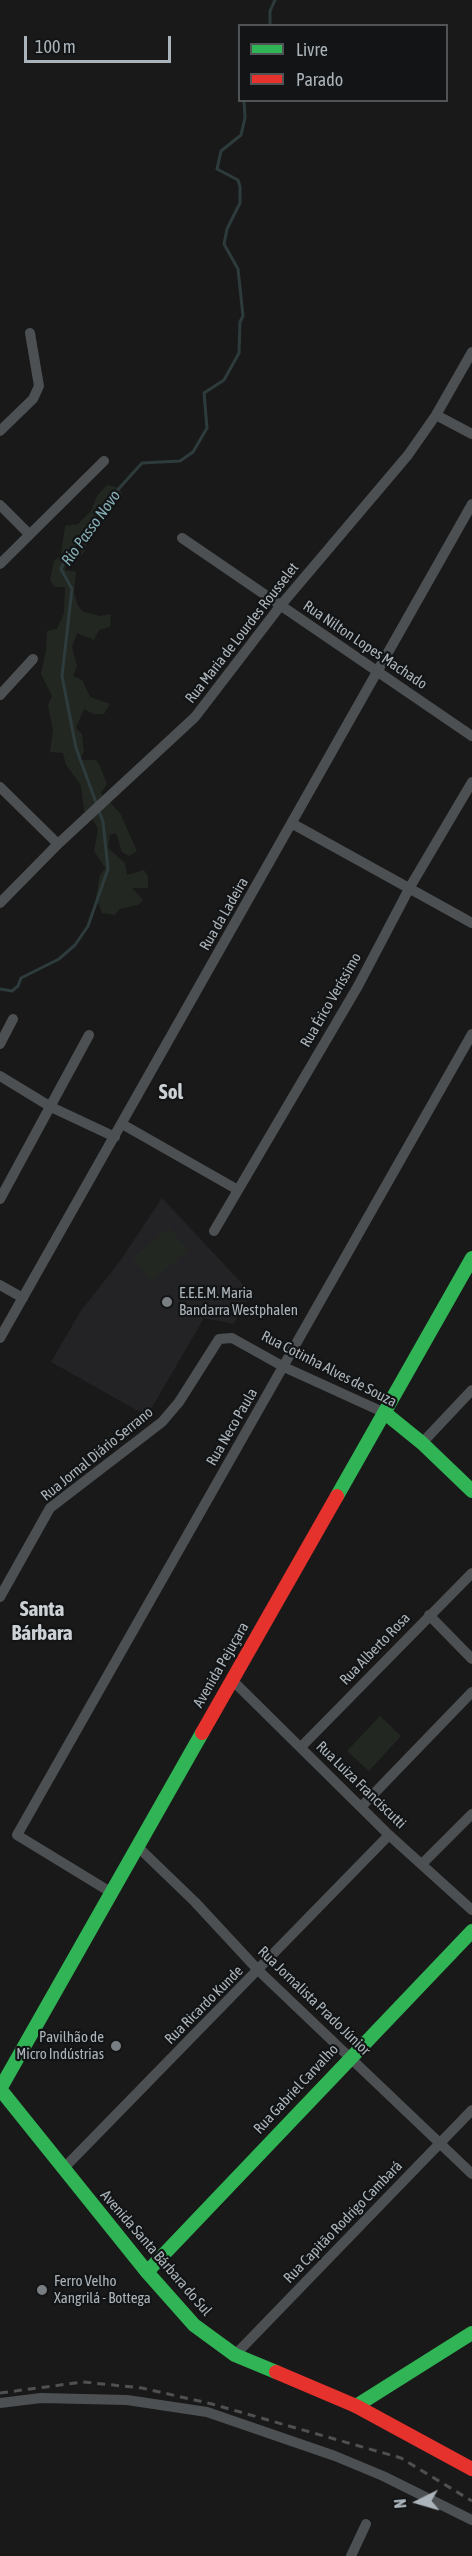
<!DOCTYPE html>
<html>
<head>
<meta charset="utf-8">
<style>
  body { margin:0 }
  #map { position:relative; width:472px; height:2556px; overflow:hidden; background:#191919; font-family:"Asap Condensed",sans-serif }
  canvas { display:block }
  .legend { position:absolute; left:238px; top:24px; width:210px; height:78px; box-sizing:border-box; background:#131415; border:2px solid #505457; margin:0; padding:8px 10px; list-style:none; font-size:18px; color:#abb4ba }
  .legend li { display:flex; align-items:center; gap:12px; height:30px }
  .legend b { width:30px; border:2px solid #505457 }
  .north { position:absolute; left:388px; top:2472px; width:60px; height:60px; -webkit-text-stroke:4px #131415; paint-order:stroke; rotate:265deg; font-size:16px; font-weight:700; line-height:24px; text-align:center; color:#abb4ba }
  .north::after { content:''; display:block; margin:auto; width:21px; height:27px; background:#abb4ba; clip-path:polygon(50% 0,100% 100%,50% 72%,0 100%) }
  .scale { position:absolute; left:24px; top:36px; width:147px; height:27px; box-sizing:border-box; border:3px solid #abb4ba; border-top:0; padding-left:8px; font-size:18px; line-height:21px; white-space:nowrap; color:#abb4ba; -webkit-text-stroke:4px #131415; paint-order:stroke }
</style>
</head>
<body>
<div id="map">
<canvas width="472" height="2556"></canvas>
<ul class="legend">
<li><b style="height:8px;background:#30b455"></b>Livre</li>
<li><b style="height:8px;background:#e5322d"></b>Parado</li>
</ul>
<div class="north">N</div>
<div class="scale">100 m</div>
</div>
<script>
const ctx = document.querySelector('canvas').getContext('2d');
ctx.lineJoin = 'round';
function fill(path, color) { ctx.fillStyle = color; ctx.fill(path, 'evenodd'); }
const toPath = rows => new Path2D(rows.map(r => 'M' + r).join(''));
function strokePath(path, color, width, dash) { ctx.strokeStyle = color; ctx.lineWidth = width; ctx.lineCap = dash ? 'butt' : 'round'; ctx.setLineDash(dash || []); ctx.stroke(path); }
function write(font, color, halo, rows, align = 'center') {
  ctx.font = font + ' "Asap Condensed",sans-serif'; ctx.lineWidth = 4.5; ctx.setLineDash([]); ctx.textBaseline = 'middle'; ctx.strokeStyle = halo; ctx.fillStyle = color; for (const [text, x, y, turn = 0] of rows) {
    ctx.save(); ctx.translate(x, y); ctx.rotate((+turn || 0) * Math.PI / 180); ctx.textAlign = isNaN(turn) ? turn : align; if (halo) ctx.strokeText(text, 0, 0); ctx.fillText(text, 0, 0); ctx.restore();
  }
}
fill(toPath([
  [162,1198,251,1293,234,1324,204,1318,147,1416,51,1362,80,1312,120,1261]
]), '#232325');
fill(toPath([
  [107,485,120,488,122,496,107,506,101,526,88,534,85,551,76,560,67,562,65,570,76,572,74,592,78,606,84,612,100,616,111,614,110,627,99,630,94,640,77,633,72,647,77,666,73,676,82,680,90,697,110,704,104,714,93,714,84,709,76,728,82,734,84,752,79,760,96,760,100,766,107,784,101,793,120,813,137,851,129,856,122,852,116,833,110,835,108,848,125,863,127,875,144,870,148,876,148,888,132,888,143,900,138,905,120,909,115,915,102,913,96,897,100,875,105,868,94,851,98,829,91,817,84,811,81,785,66,765,63,753,50,752,53,730,48,705,52,696,41,674,46,651,47,631,57,629,64,613,65,587,55,587,50,580,54,561,61,555,65,526,78,524,91,511,97,496],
  [169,1228,188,1250,152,1281,133,1258],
  [380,1716,401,1736,369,1771,347,1751]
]), '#222821');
strokePath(toPath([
  [270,26,270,11,275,0],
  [97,805,76,748,62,676,72,589,61,569,67,555,101,517,114,494,142,463,180,461,193,452,207,428,204,393,224,380,239,353,240,322,243,316,238,269,224,244,227,229,240,203,240,187,238,180,217,169,221,151,241,135,245,118,244,100],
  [0,989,12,991,18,986,21,978,59,959,75,945,88,926,108,869,103,822,99,811]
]), '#2e3b3c', 3);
strokePath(toPath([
  [436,415,472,434],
  [0,431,33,399,39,386,30,333],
  [0,505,29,534],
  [182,538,472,736],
  [0,564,104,461],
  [0,695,33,659],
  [0,787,58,844],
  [293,824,472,923],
  [0,903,58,844,195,717,281,605,408,455,436,415,472,352],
  [0,1044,13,1019],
  [0,1076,51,1107,115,1137],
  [122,1124,238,1190],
  [0,1199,89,1035],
  [214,1231,358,986,410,887,472,782],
  [0,1285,23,1298],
  [0,1338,472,504],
  [422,1443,472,1390],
  [0,1597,50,1508,162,1422,179,1402,219,1339,232,1338,284,1367,385,1413],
  [429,1615,472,1659],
  [231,1679,389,1835,472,1910],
  [301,1747,472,1573],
  [361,1807,472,1692],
  [138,1847,195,1902,259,1971,472,2174],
  [423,1863,472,1814],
  [112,1893,17,1835,472,1034],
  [64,2168,389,1835],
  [235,2355,472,2110],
  [0,2403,41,2398,127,2400,207,2412,335,2456,383,2476,472,2520],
  [351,2556,366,2524]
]), '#4d5052', 10);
strokePath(toPath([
  [385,1413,422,1443,472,1491],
  [337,1496,472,1258],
  [0,2089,202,1733],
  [0,2089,147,2272,194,2325,235,2355,276,2372],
  [147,2272,472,1931],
  [356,2406,472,2333]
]), '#30b455', 14);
strokePath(toPath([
  [202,1733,337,1496],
  [276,2372,356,2406,472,2469]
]), '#e5322d', 14);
strokePath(toPath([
  [0,2393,83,2382,142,2388,212,2404,401,2458,472,2501]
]), '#4e5051', 3, [8, 6]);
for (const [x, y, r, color] of [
  [167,1302,6,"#787e82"],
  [116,2046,6,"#787e82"],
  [42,2290,6,"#787e82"]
]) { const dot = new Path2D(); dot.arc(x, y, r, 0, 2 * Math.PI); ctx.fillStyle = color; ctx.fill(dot); strokePath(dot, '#131415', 2); }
write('15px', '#abb4ba', '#131415', [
  ["Rua Maria de Lourdes Rousselet",242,633,-52],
  ["Rua Nilton Lopes Machado",365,645,34],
  ["Rua da Ladeira",224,914,-60],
  ["Rua Érico Veríssimo",331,1000,-60],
  ["Rua Cotinha Alves de Souza",329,1369,27],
  ["Rua Neco Paula",232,1427,-60],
  ["Rua Jornal Diário Serrano",97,1454,-39],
  ["Rua Alberto Rosa",375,1649,-46],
  ["Avenida Pejuçara",221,1665,-60],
  ["Rua Luiza Franciscutti",361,1785,44],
  ["Rua Jornalista Prado Júnior",314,2001,44],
  ["Rua Ricardo Kunde",204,2005,-45],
  ["Rua Gabriel Carvalho",296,2089,-47],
  ["Rua Capitão Rodrigo Cambará",343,2222,-46],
  ["Avenida Santa Bárbara do Sul",156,2253,49]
]);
write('15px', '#abb4ba', '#131415', [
  ["E.E.E.M. Maria",179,1293],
  ["Bandarra Westphalen",179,1310],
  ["Pavilhão de",104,2037,"right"],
  ["Micro Indústrias",104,2054,"right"],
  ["Ferro Velho",54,2281],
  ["Xangrilá - Bottega",54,2298]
], 'left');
write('italic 16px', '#83acb3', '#131415', [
  ["Rio Passo Novo",91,528,-54]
]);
write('bold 21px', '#ccd1d6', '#131415', [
  ["Sol",171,1092],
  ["Santa",42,1609],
  ["Bárbara",42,1633]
]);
</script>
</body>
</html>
